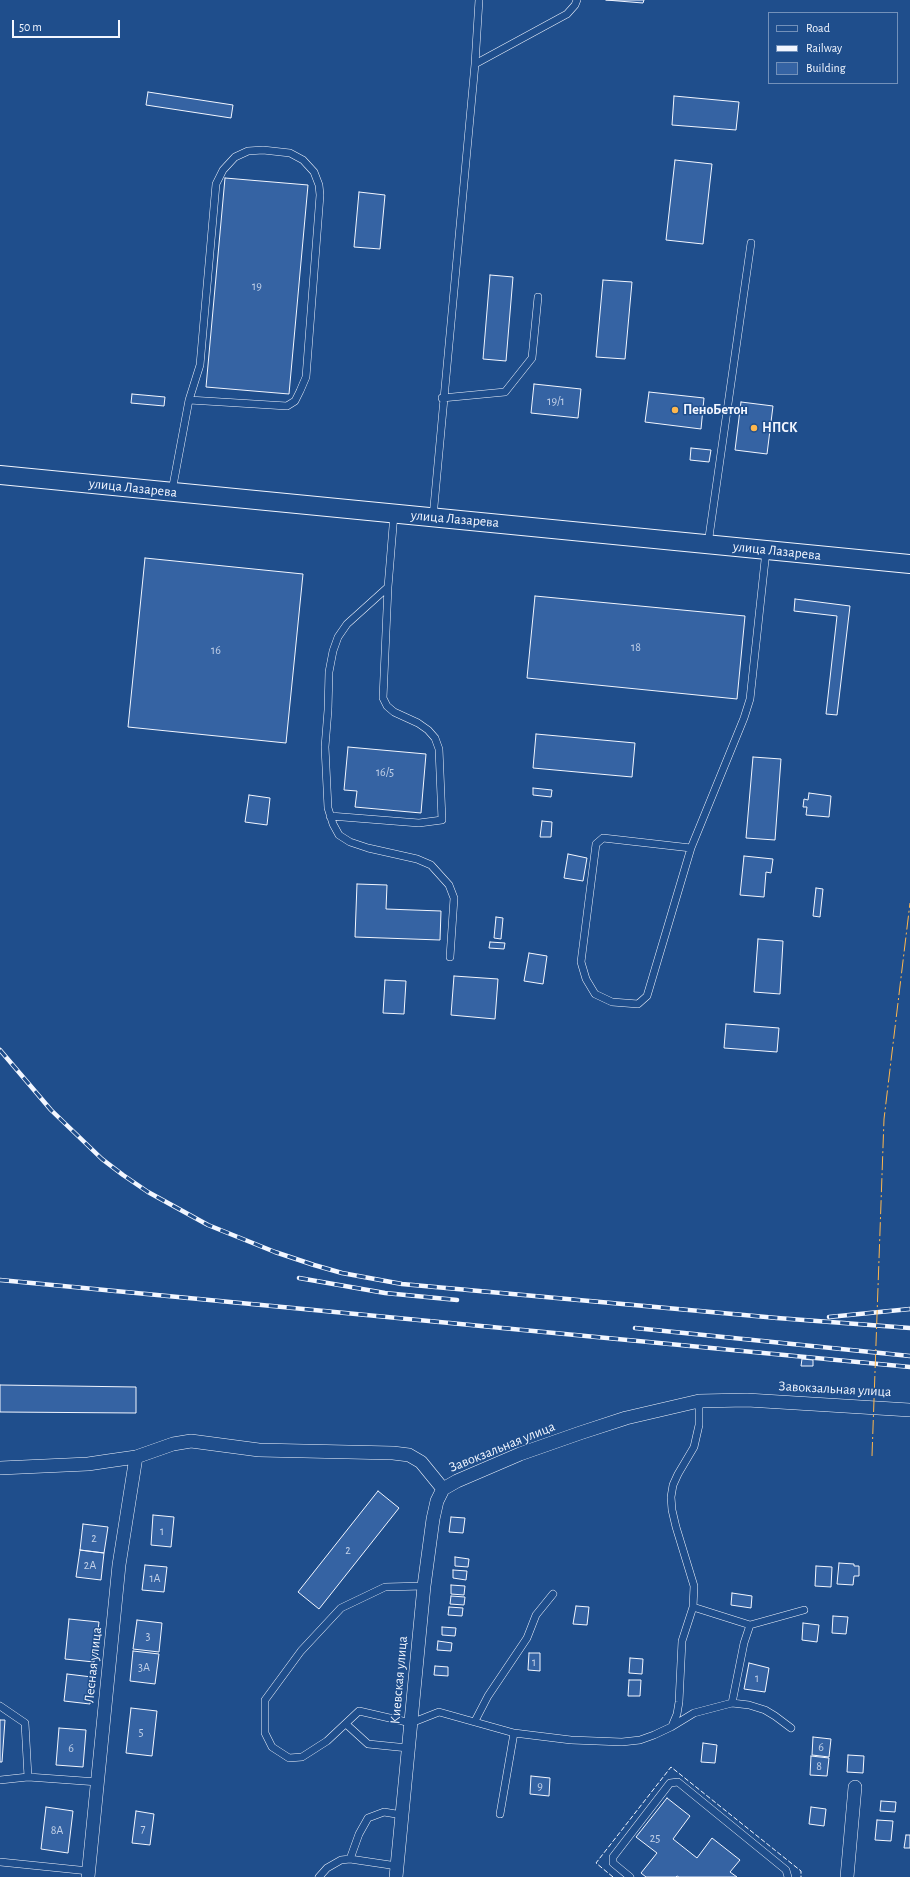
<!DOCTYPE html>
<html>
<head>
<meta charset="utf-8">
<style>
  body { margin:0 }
  #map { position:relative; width:910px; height:1877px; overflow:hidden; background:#1f4e8c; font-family:"Alegreya Sans",sans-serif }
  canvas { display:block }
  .legend { position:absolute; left:768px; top:12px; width:130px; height:72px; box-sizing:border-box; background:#1f4e8c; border:1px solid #7391ba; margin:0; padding:5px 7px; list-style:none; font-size:12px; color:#f2f6ff }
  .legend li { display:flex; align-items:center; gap:8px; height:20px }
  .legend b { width:20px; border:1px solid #7391ba }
  .scale { position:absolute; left:12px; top:20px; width:108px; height:18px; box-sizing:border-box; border:2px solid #f2f6ff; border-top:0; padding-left:5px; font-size:12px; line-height:14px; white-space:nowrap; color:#f2f6ff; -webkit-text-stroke:3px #1f4e8c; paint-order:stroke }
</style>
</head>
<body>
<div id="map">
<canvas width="910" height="1877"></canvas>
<ul class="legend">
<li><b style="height:5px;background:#1f4e8c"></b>Road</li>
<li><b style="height:5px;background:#f2f6ff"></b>Railway</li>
<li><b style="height:11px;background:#3563a3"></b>Building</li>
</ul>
<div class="scale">50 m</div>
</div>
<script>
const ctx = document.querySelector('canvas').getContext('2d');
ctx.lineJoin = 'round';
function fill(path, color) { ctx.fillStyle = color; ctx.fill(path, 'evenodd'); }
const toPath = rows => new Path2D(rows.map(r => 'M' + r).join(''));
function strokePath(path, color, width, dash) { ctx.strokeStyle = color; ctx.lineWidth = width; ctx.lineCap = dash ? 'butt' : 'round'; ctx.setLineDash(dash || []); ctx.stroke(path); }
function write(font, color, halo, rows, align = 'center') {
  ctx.font = font + ' "Alegreya Sans",sans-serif'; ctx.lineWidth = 3; ctx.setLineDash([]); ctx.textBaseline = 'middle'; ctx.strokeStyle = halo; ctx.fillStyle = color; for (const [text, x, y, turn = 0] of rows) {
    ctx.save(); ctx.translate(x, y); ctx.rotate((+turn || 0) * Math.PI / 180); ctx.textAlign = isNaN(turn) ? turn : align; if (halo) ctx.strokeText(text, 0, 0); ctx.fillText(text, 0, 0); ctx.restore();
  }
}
const building = toPath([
  [606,0,644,0,643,3,606,0],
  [148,92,233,105,231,118,146,105,148,92],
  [674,96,739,102,736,130,672,125,674,96],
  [675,160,712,164,703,244,666,240,675,160],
  [225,178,308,185,289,394,206,387,225,178],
  [359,192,385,195,380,249,354,247,359,192],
  [490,275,513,277,506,361,483,359,490,275],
  [603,280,632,282,625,359,596,357,603,280],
  [534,384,581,389,578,418,531,413,534,384],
  [649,392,704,398,701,429,645,422,649,392],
  [132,394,165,397,164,406,131,403,132,394],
  [741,402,773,406,767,454,735,450,741,402],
  [691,448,711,450,709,462,690,460,691,448],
  [145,558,303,574,286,743,128,727,145,558],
  [535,596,745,616,737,699,527,678,535,596],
  [795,599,850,606,837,715,826,714,837,616,794,611,795,599],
  [536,734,635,743,632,777,533,768,536,734],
  [348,747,426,754,421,813,355,807,357,791,344,790,348,747],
  [753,757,781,759,775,840,746,838,753,757],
  [533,788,552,790,551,797,533,795,533,788],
  [809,793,831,796,829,817,806,815,807,807,803,807,804,799,808,800,809,793],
  [249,795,270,798,267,825,245,822,249,795],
  [542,821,552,822,551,837,540,837,542,821],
  [568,854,587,858,583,881,564,878,568,854],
  [744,856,773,859,771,873,766,872,764,897,740,895,744,856],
  [357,884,387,885,386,909,441,911,440,940,355,937,357,884],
  [816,888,823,889,820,917,813,916,816,888],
  [496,917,503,918,501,939,494,938,496,917],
  [758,939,783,941,780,994,754,992,758,939],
  [490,942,505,943,504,949,489,948,490,942],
  [529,953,547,956,543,984,524,981,529,953],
  [454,976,498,979,495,1019,451,1015,454,976],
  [385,980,406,981,404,1014,383,1013,385,980],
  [726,1024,779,1028,777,1052,724,1048,726,1024],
  [802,1359,813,1360,813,1366,801,1366,802,1359],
  [0,1385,136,1387,136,1413,0,1412,0,1385],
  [378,1491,399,1508,319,1609,298,1592,378,1491],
  [153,1515,174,1517,171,1547,151,1545,153,1515],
  [451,1517,465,1518,463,1533,449,1532,451,1517],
  [83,1524,108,1527,104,1553,80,1550,83,1524],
  [80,1550,104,1553,101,1580,76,1577,80,1550],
  [455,1557,469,1559,468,1567,455,1566,455,1557],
  [839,1563,854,1564,854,1566,859,1566,859,1576,854,1576,853,1585,837,1584,839,1563],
  [145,1565,167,1567,164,1592,142,1590,145,1565],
  [816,1566,832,1567,831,1587,815,1586,816,1566],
  [453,1570,467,1571,466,1580,453,1578,453,1570],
  [451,1585,465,1586,464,1595,451,1594,451,1585],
  [732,1593,752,1596,751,1608,731,1605,732,1593],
  [451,1596,465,1597,464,1605,450,1604,451,1596],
  [576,1606,589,1607,587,1625,573,1624,576,1606],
  [449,1607,463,1608,462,1616,448,1615,449,1607],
  [833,1616,848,1617,846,1634,832,1633,833,1616],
  [69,1619,99,1622,94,1662,65,1659,69,1619],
  [137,1620,162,1623,159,1652,133,1649,137,1620],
  [803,1623,819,1625,817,1642,802,1640,803,1623],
  [442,1627,456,1628,455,1636,442,1635,442,1627],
  [438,1641,452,1643,451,1651,437,1650,438,1641],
  [133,1651,159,1654,155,1684,130,1681,133,1651],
  [529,1653,540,1653,540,1671,528,1670,529,1653],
  [630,1658,643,1659,642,1674,629,1673,630,1658],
  [749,1663,769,1668,765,1692,744,1689,749,1663],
  [435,1666,448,1667,448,1676,434,1675,435,1666],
  [67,1674,92,1677,90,1704,64,1701,67,1674],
  [629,1680,641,1680,640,1696,628,1696,629,1680],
  [131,1708,157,1711,152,1756,126,1753,131,1708],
  [0,1720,5,1720,2,1762,0,1762,0,1720],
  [59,1728,86,1730,83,1767,56,1765,59,1728],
  [813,1737,831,1739,829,1757,812,1755,813,1737],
  [703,1743,717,1745,715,1763,701,1762,703,1743],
  [848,1755,864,1756,863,1773,847,1772,848,1755],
  [811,1756,829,1758,827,1776,810,1775,811,1756],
  [531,1776,550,1778,549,1796,530,1794,531,1776],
  [667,1798,690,1816,673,1839,697,1858,712,1838,740,1860,730,1872,737,1877,679,1877,677,1876,676,1877,646,1877,641,1873,657,1853,636,1837,667,1798],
  [881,1801,896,1802,895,1812,880,1811,881,1801],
  [46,1807,73,1811,68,1853,41,1849,46,1807],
  [811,1807,826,1809,824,1826,809,1824,811,1807],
  [136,1811,154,1814,150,1845,132,1843,136,1811],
  [877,1820,893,1821,891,1841,875,1840,877,1820],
  [906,1835,910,1835,910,1848,904,1848,906,1835]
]);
fill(building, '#3563a3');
strokePath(building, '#f2f6ff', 1);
const service = toPath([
  [475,64,479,0],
  [442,398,505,392,532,358,538,297],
  [172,491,189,400,200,365,216,184,223,170,235,157,248,151,263,150,290,153,303,160,314,172,319,185,320,195,306,377,300,391,295,401,287,406,189,400],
  [394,514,388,587,347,624,338,637,333,651,329,672,328,710,325,747,328,808,333,824,339,835,350,842,368,848,417,859,431,865,449,885,454,898,450,957],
  [433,517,475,64,567,14,575,5,577,0],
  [708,544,751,243],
  [330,816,419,823,442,820,439,749,435,738,428,730,418,723,394,712,387,706,383,698,388,587],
  [691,848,603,838,596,844,581,962,586,979,595,994,612,1002,638,1004,647,996,691,848,744,718,750,699,766,551],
  [424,1586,385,1587,341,1608,301,1651,265,1700,265,1733,272,1747,289,1758,302,1757,327,1741,359,1711,411,1723,439,1712,514,1733,571,1740,622,1742,640,1740,654,1735,671,1727,694,1713,732,1703,749,1705,765,1710,775,1716,791,1728],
  [693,1607,750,1625,804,1610],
  [732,1703,744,1643,750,1625],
  [0,1706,25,1723,28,1777],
  [475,1721,488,1696,527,1638,536,1615,553,1594],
  [346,1724,368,1744,408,1748],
  [672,1726,677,1714,679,1702,682,1641,693,1607,694,1586,676,1527,672,1510,671,1497,673,1485,678,1474,694,1447,699,1425,699,1401],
  [0,1780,28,1777,98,1782],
  [500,1814,514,1733],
  [350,1859,359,1834,368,1818,384,1812,402,1815],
  [0,1862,89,1871],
  [319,1877,327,1868,341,1860,350,1859,397,1866],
  [630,1877,613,1863,613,1857,670,1783,678,1782,786,1870,788,1877]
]);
const minor = toPath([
  [0,1468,88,1464,108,1461,136,1457,173,1444,191,1441,259,1450,393,1453,409,1455,421,1462,443,1489],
  [443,1489,457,1481,520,1454,580,1433,626,1418,699,1401,747,1400,910,1410],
  [88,1877,119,1565,136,1457],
  [396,1877,424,1586,433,1519,437,1501,443,1489],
  [847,1877,855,1787]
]);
const secondary = toPath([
  [0,475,910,564]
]);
strokePath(service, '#f2f6ff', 8);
strokePath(minor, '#f2f6ff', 14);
strokePath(secondary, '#f2f6ff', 20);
strokePath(service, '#1f4e8c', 7);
strokePath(minor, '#1f4e8c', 13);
strokePath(secondary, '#1f4e8c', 18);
const rail = toPath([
  [0,1050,51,1110,102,1159,123,1175,148,1192,208,1225,275,1252,314,1265,342,1273,402,1284,777,1318,910,1328],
  [299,1278,385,1293,457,1300],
  [0,1280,910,1367],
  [829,1317,910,1309],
  [635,1328,910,1356]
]);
strokePath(rail, '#f2f6ff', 4.5);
strokePath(rail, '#1f4e8c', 3, [9]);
strokePath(toPath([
  [613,1877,596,1863,671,1767,801,1871,801,1877]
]), '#f2f6ff', 1, [5, 2]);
strokePath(toPath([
  [872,1456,884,1119,910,903]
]), '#ffb74d', 1, [14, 3, 2, 3]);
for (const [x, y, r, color] of [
  [675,410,4,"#ffb74d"],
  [754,428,4,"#ffb74d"]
]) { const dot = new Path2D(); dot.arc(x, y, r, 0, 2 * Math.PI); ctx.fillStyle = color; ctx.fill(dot); strokePath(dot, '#1f4e8c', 1.5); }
write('12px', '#c3d1e8', null, [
  ["19",257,286],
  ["19/1",556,401],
  ["18",636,647],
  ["16",216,650],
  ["16/5",385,772],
  ["1",162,1531],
  ["2",94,1538],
  ["2",348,1550],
  ["2А",90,1565],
  ["1А",155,1578],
  ["3",148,1636],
  ["1",534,1662],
  ["3А",144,1667],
  ["1",757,1678],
  ["5",141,1732],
  ["6",821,1747],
  ["6",71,1748],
  ["8",819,1766],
  ["9",540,1786],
  ["7",143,1828],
  ["8А",57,1830],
  ["25",655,1838]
]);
write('bold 14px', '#f2f6ff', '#1f4e8c', [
  ["ПеноБетон",683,410],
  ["НПСК",762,428]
], 'left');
write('14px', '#f2f6ff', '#1f4e8c', [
  ["улица Лазарева",133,488,6],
  ["улица Лазарева",455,519,5],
  ["улица Лазарева",777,551,6],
  ["Завокзальная улица",835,1389,3],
  ["Завокзальная улица",502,1447,-22],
  ["Лесная улица",93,1665,-84],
  ["Киевская улица",399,1680,-85]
]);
</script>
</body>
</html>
